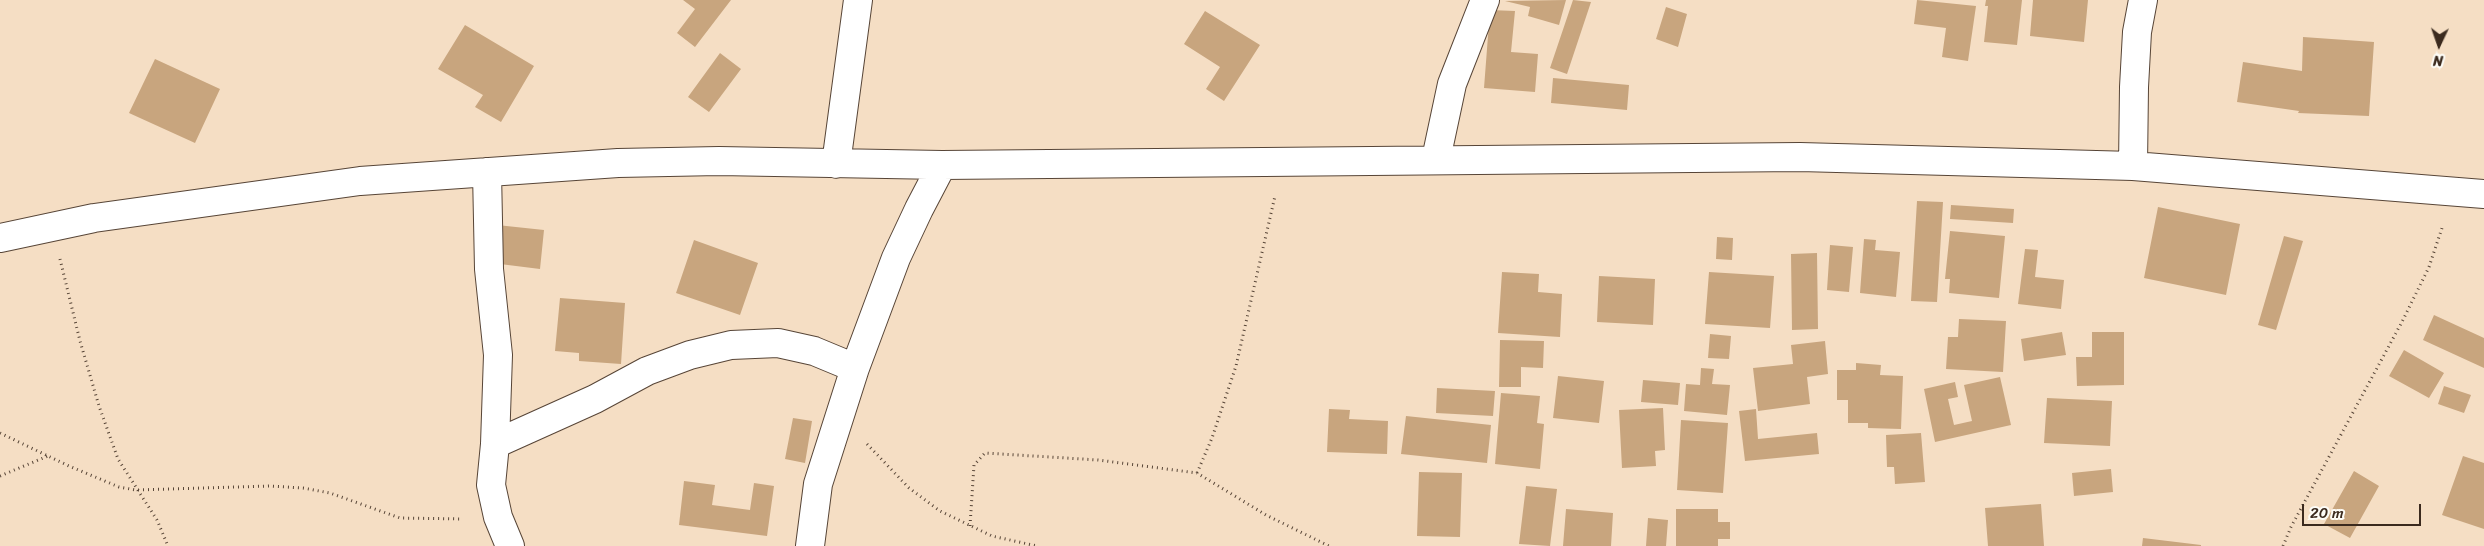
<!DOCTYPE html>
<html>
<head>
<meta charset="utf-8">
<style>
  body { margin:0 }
  #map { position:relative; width:2484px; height:546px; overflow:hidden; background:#f5dec4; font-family:Sriracha,sans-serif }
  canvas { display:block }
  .north { position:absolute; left:2414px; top:20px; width:50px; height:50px; -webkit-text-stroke:4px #fdfcf7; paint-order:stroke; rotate:183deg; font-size:14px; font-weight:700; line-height:20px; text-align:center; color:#3b2a1e }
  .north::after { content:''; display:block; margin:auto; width:18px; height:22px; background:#3b2a1e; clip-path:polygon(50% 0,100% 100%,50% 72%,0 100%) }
  .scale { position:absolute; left:2302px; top:504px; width:119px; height:22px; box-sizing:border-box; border:2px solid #3b2a1e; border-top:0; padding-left:6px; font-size:15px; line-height:18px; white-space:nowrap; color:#3b2a1e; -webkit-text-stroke:4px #fdfcf7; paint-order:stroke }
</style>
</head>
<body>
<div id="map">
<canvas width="2484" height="546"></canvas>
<div class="north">N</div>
<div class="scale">20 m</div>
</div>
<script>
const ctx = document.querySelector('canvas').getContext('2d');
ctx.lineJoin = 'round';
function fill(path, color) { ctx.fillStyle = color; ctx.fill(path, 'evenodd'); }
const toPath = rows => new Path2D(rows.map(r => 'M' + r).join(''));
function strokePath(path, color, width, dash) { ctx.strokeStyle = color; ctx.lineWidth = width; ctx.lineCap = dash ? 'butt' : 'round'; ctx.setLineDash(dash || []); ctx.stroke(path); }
fill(toPath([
  [683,0,731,0,695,47,677,33,695,9],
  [1566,0,1559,25,1528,16,1530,7,1505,1],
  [1573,0,1591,2,1567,74,1550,68],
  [1917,0,1976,6,1968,61,1942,57,1946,28,1914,24],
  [1986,0,2022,0,2017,45,1984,42,1988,6,1985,6],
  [2033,0,2088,0,2084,42,2030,36],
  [1666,7,1687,14,1678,47,1656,39],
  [1490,10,1515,11,1511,52,1538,54,1535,92,1484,88],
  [1205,11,1260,45,1224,101,1206,89,1220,67,1184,44],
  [465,25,534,66,501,122,475,107,483,95,438,69],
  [2303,37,2374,42,2369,116,2298,113,2299,111,2237,102,2243,62,2302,71],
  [720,53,741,69,709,112,688,97],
  [155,59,220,89,195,143,129,113],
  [1553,78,1629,85,1627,110,1551,103],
  [1917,201,1943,202,1937,302,1911,301],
  [1951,205,2014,209,2013,223,1950,219],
  [2158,207,2240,224,2226,295,2144,278],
  [497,225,544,230,540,269,492,263],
  [1950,231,2005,236,1999,298,1949,293,1950,279,1945,279],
  [2284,236,2303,241,2276,330,2258,325],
  [1717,237,1733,238,1732,260,1716,259],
  [1864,239,1876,240,1875,250,1900,252,1896,297,1860,293],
  [694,240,758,263,740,315,676,293],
  [1830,245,1853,247,1849,292,1827,290],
  [2025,249,2038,250,2035,277,2064,280,2061,309,2018,304],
  [1817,253,1818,329,1792,330,1791,254],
  [1502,272,1539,274,1538,292,1562,294,1560,337,1498,333],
  [1709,272,1774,276,1770,328,1705,324],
  [1599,276,1655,279,1653,325,1597,322],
  [560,298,625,303,621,364,579,361,579,353,555,351],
  [2434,315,2484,338,2484,368,2423,340],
  [1959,319,2006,321,2003,372,1946,369,1948,337,1958,337],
  [2062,332,2066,355,2024,361,2021,339],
  [2092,332,2124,332,2124,385,2077,386,2076,357,2092,357],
  [1710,334,1731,336,1729,359,1708,358],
  [1500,340,1544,341,1543,368,1521,367,1521,387,1499,387],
  [1825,341,1828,374,1807,377,1810,404,1758,411,1753,368,1793,364,1791,345],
  [2404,350,2444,373,2429,398,2389,376],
  [1856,363,1881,365,1880,375,1903,376,1901,429,1868,428,1868,423,1848,423,1848,400,1837,400,1837,370,1856,370],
  [1701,368,1714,369,1712,384,1730,385,1727,415,1684,411,1686,384,1700,385],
  [1558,376,1604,381,1599,423,1553,418],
  [2000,377,2011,425,1935,442,1924,389,1955,382,1958,397,1948,399,1954,425,1972,421,1964,385],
  [1643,380,1680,383,1678,405,1641,402],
  [2444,386,2471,395,2464,413,2438,404],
  [1437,388,1495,391,1493,416,1436,413],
  [1501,393,1540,396,1537,423,1544,424,1540,469,1495,464],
  [2047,398,2112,401,2110,446,2044,443],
  [1663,408,1665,450,1655,451,1656,466,1622,468,1619,410],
  [1329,409,1350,410,1349,419,1388,421,1387,454,1327,452],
  [1756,409,1758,439,1817,433,1819,454,1745,461,1739,411],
  [1406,416,1491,425,1487,463,1401,454],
  [793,418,812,421,805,463,785,459],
  [1681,420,1728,423,1723,493,1677,490],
  [1921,433,1925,482,1895,484,1894,467,1887,467,1886,435],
  [2463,456,2484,463,2484,529,2442,515],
  [2111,469,2113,492,2074,496,2072,473],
  [2354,471,2379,486,2350,538,2324,524],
  [1419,472,1462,473,1460,537,1417,536],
  [684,481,715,485,712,505,750,510,754,483,774,486,767,536,679,525],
  [1526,486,1557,489,1550,546,1519,544],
  [2041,504,2044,546,1988,546,1985,508],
  [1566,509,1613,513,1611,546,1563,546],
  [1676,509,1718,509,1718,522,1730,522,1730,539,1718,539,1718,546,1676,546],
  [1648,518,1668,520,1666,546,1646,546],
  [2143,538,2201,545,2201,546,2142,546]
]), '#c8a57e');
const minor = toPath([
  [1436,159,1452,84,1485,0],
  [836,164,858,0],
  [2133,166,2134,87,2137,32,2143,0],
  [487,172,489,269,498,355,495,444,491,485,498,517,510,546],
  [0,238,94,218,360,181,618,163,719,161,942,165,1800,157,2133,166,2484,194],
  [495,444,595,399,647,371,690,355,731,345,778,343,814,351,855,368],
  [810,546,818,484,855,368,896,258,919,209,942,165]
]);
strokePath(minor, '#574537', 30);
strokePath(toPath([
  [60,259,80,341,99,406,118,459,157,520,168,546],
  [0,433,69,466,119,487,136,490,270,486,303,488,330,493,400,518,463,519],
  [867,444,909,488,940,511,992,536,1037,546],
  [1197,473,1212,438,1236,366,1275,196],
  [0,476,48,456],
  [970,526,974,465,985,453,1098,460,1197,473,1266,515,1329,546],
  [2283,546,2291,527,2403,320,2429,267,2443,225]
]), '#574537', 3, [1, 4]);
strokePath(minor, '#fff', 28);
</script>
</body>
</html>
